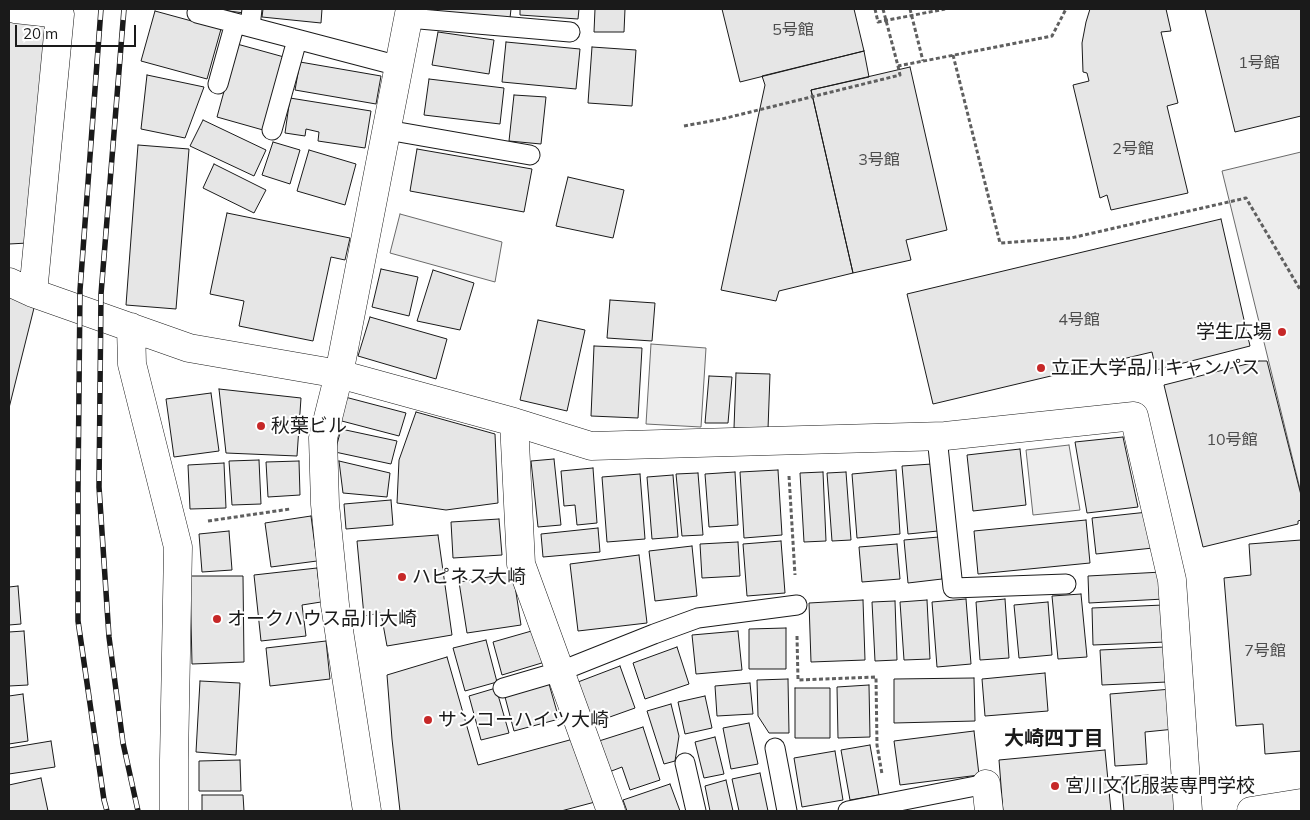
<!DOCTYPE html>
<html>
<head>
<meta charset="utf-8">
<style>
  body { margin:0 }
  #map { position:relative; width:1310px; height:820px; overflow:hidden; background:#fff; font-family:Mulish,sans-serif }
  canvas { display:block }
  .frame { position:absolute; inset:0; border:10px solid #1a1a1a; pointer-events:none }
  .scale { position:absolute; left:15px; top:25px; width:121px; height:22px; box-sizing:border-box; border:2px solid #1a1a1a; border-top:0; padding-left:6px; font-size:15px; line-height:18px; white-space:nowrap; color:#1a1a1a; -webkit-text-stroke:4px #fff; paint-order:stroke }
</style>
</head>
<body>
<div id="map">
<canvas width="1310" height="820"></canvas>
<div class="frame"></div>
<div class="scale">20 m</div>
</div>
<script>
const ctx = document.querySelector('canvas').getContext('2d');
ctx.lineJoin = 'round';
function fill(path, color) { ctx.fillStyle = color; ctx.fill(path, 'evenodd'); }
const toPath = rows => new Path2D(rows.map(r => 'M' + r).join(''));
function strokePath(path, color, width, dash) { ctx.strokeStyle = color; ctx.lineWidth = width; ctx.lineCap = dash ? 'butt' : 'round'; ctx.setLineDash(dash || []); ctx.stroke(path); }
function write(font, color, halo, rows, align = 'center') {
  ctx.font = font + ' Mulish,"Noto Sans JP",sans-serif'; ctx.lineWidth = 4; ctx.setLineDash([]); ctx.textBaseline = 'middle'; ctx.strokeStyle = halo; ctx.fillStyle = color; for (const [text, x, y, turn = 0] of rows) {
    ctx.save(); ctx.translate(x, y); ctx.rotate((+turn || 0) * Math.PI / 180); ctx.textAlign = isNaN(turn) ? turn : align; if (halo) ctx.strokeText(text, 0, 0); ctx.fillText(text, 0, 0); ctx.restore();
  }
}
const parking = toPath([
  [1301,152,1301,493,1222,171,1301,152],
  [400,214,502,242,495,282,390,253,400,214],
  [651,344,706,348,701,427,646,424,651,344],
  [1069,445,1080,510,1033,515,1026,450,1069,445]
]);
fill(parking, '#ededed');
strokePath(parking, '#6a6a6a', 1);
const building = toPath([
  [214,9,244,9,244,13,214,9],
  [263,9,322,9,321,23,262,17,263,9],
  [435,9,511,9,510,18,435,12,435,9],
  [520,9,579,9,578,19,520,15,520,9],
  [595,9,625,9,624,32,594,32,595,9],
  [722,9,854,9,864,51,740,82,722,9],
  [1090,9,1166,9,1171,31,1161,32,1178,103,1167,106,1188,193,1111,210,1107,195,1100,198,1073,85,1089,81,1087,73,1083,72,1082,43,1086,22,1090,9],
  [1205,9,1301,9,1301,116,1235,132,1205,9],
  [155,11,221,29,207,79,141,61,155,11],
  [9,19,47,22,28,243,9,244,9,19],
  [438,32,494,40,489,74,432,65,438,32],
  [506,42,580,49,576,89,502,82,506,42],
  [237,44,284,57,263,130,217,117,237,44],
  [592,47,636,50,632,106,588,103,592,47],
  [864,51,869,77,811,90,853,273,779,291,776,301,721,290,765,85,762,76,864,51],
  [300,62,381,76,376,104,295,90,300,62],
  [910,67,947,230,906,240,911,260,853,273,811,90,910,67],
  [147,75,204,87,185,138,141,129,147,75],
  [429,79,504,88,500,124,424,115,429,79],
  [514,95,546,97,541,144,509,141,514,95],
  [290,98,371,111,365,148,318,141,319,132,306,129,305,136,285,133,290,98],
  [203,120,266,150,254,176,190,146,203,120],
  [273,142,300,150,290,184,262,175,273,142],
  [138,145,189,149,176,309,126,305,138,145],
  [417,149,532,169,524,212,410,191,417,149],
  [309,150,356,164,345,205,297,191,309,150],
  [214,164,266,190,254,213,203,188,214,164],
  [568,177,624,190,613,238,556,226,568,177],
  [227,213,350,238,345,260,331,257,313,341,239,326,244,301,210,294,227,213],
  [1221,219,1250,346,1156,370,1152,352,933,404,907,294,1221,219],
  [381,269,418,277,409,316,372,307,381,269],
  [433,270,474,283,460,330,417,321,433,270],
  [9,294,35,304,9,408,9,294],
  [610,300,655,303,652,341,607,338,610,300],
  [370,317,447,339,436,379,358,356,370,317],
  [538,320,585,330,567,411,520,400,538,320],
  [594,346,642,348,638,418,591,416,594,346],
  [1259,361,1267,361,1301,495,1301,520,1298,521,1298,524,1203,547,1164,385,1259,361],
  [736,373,770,374,768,429,734,428,736,373],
  [709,376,732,377,728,423,705,423,709,376],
  [219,389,301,398,297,456,226,453,219,389],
  [211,393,219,451,174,457,166,399,211,393],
  [345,397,406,413,399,436,338,420,345,397],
  [416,412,495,434,498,503,446,510,397,503,399,460,416,412],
  [341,429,397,441,391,464,335,452,341,429],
  [1123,437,1138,507,1087,513,1075,442,1123,437],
  [1020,449,1026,505,973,511,967,455,1020,449],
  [554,459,561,525,538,527,531,461,554,459],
  [259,460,261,504,232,505,229,461,259,460],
  [299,461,300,495,268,497,266,462,299,461],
  [339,461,390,473,387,497,343,493,339,461],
  [224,463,226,508,190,509,188,465,224,463],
  [932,464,938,531,908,534,902,466,932,464],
  [593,468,597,523,577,525,575,505,564,506,561,471,593,468],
  [778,470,782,535,744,538,740,472,778,470],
  [896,470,900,534,857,538,852,474,896,470],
  [735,472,738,525,709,527,705,474,735,472],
  [823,472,826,541,804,542,800,473,823,472],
  [846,472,851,540,832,541,827,473,846,472],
  [698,473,703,535,682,536,676,474,698,473],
  [640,474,645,539,607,542,602,477,640,474],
  [673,475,678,537,652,539,647,477,673,475],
  [391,500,393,525,346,529,344,504,391,500],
  [1148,512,1153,548,1096,554,1092,518,1148,512],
  [311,516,317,561,271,567,265,523,311,516],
  [499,519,502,555,453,558,451,522,499,519],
  [1086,520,1090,563,978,574,974,531,1086,520],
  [598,528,600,552,543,557,541,534,598,528],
  [229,531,232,570,202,572,199,534,229,531],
  [438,535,452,635,387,646,381,613,364,616,357,541,438,535],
  [939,537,942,579,908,583,904,540,939,537],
  [1301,540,1301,751,1265,754,1263,724,1236,726,1224,578,1251,575,1249,544,1301,540],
  [781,541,785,593,747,596,743,544,781,541],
  [738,542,740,576,702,578,700,544,738,542],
  [897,544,900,579,862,582,859,547,897,544],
  [692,546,697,596,655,601,649,551,692,546],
  [639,555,647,623,578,631,570,564,639,555],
  [317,568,321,602,302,605,306,636,261,641,254,575,317,568],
  [1162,572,1164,599,1089,603,1088,576,1162,572],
  [513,573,521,625,467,633,459,582,513,573],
  [190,576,243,576,244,662,192,664,190,576],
  [18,586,21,624,9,625,9,587,18,586],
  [1081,594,1087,657,1058,659,1052,596,1081,594],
  [966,599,971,664,937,667,932,602,966,599],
  [1005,599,1009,658,980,660,976,602,1005,599],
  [863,600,865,660,811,662,809,603,863,600],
  [927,600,930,659,904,660,900,602,927,600],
  [895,601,897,660,875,661,872,602,895,601],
  [1048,602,1052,655,1019,658,1014,605,1048,602],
  [1164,605,1166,642,1093,645,1092,608,1164,605],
  [786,628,786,669,749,669,749,629,786,628],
  [535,630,545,662,502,675,493,642,535,630],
  [24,631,28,685,9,686,9,632,24,631],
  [738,631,742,670,696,674,692,635,738,631],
  [486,640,497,682,465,691,453,648,486,640],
  [326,641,330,679,270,686,266,648,326,641],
  [677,647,689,684,645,699,633,663,677,647],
  [1165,647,1167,682,1102,685,1100,650,1165,647],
  [447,657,478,765,577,738,595,802,561,811,400,811,392,739,387,675,447,657],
  [620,666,635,708,593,723,578,682,620,666],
  [1045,673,1048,711,985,716,982,679,1045,673],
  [974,678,975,721,894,723,894,679,974,678],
  [788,679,789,733,769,733,758,716,757,680,788,679],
  [200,681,240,683,236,755,196,752,200,681],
  [750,683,753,714,717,716,715,686,750,683],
  [549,684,559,719,514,731,505,697,549,684],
  [869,685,870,737,838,738,837,687,869,685],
  [496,688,509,733,481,740,469,696,496,688],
  [795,688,830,688,830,738,795,738,795,688],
  [1172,689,1175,729,1145,732,1147,764,1115,766,1110,694,1172,689],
  [23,694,28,741,9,744,9,696,23,694],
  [705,696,712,728,685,734,678,702,705,696],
  [671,704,679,736,675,761,664,764,647,711,671,704],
  [749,723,758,764,731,769,723,728,749,723],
  [643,727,660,780,630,790,622,767,609,772,599,741,643,727],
  [974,731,979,775,900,785,894,741,974,731],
  [715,737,724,774,704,778,695,742,715,737],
  [51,741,55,767,9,774,9,748,51,741],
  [870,745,879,795,850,800,841,750,870,745],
  [1105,750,1111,811,1003,811,999,760,1105,750],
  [835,751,843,800,802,807,794,758,835,751],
  [240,760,241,791,199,791,199,761,240,760],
  [760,773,768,811,739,811,732,779,760,773],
  [1148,775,1150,790,1177,788,1179,811,1124,811,1121,777,1148,775],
  [41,778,48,811,9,811,9,785,41,778],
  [726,780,733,811,710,811,705,786,726,780],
  [670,784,680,811,627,811,623,800,670,784],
  [202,795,243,795,244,811,202,811,202,795]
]);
fill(building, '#e6e6e6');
strokePath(building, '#1a1a1a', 1);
const lane = toPath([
  [197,13,399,66],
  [408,18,570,32],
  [250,27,252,9],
  [218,84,235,23],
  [272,130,297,40],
  [387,130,530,155],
  [937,437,953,588,1066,584],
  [503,688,561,671,654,634,698,618,797,605],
  [775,748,787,811],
  [685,763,696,811],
  [848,811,986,784]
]);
const street = toPath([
  [15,9,60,14,33,293],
  [9,282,33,293,189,348,339,374,514,422,521,564,611,811],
  [131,327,132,364,178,547,174,760,174,811],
  [514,422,591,446,945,436,1134,416,1172,580,1188,811],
  [986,784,989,811],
  [367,811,335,605,325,504,323,438,339,374,410,9],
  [1251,811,1301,803]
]);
strokePath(lane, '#1a1a1a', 21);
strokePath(street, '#1a1a1a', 29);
strokePath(toPath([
  [875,9,878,22,945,9],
  [883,9,898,66,1052,36,1066,9],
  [910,9,923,61],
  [953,55,1000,243,1071,238,1246,198,1301,291],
  [684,126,722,119,900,75,898,66],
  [789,476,795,575],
  [208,521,290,509],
  [797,636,798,680,876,677,877,745,882,774]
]), '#5f5f5f', 3, [4, 2.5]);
strokePath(lane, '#fff', 19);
strokePath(street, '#fff', 28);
const rail = toPath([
  [101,9,80,290,78,489,78,621,104,800,107,811],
  [124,9,101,294,99,487,109,637,123,743,138,811]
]);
strokePath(rail, '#1a1a1a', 5.5);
strokePath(rail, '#fff', 4, [11]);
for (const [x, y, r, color] of [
  [1282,332,5,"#c62828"],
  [1041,368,5,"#c62828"],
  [261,426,5,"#c62828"],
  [402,577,5,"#c62828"],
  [217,619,5,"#c62828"],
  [428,720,5,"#c62828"],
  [1055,786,5,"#c62828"]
]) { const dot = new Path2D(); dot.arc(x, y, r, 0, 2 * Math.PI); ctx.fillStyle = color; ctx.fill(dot); strokePath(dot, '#fff', 2); }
write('16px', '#4d4d4d', null, [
  ["5号館",793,30],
  ["1号館",1259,63],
  ["2号館",1133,149],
  ["3号館",879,160],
  ["4号館",1079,320],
  ["10号館",1232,440],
  ["7号館",1265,651]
]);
write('19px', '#1a1a1a', '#fff', [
  ["学生広場",1272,332,"right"],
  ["立正大学品川キャンパス",1051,368],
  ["秋葉ビル",271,426],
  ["ハピネス大崎",412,577],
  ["オークハウス品川大崎",227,619],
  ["サンコーハイツ大崎",438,720],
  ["宮川文化服装専門学校",1065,786]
], 'left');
write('bold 20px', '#1a1a1a', '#fff', [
  ["大崎四丁目",1054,739]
]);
</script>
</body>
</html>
